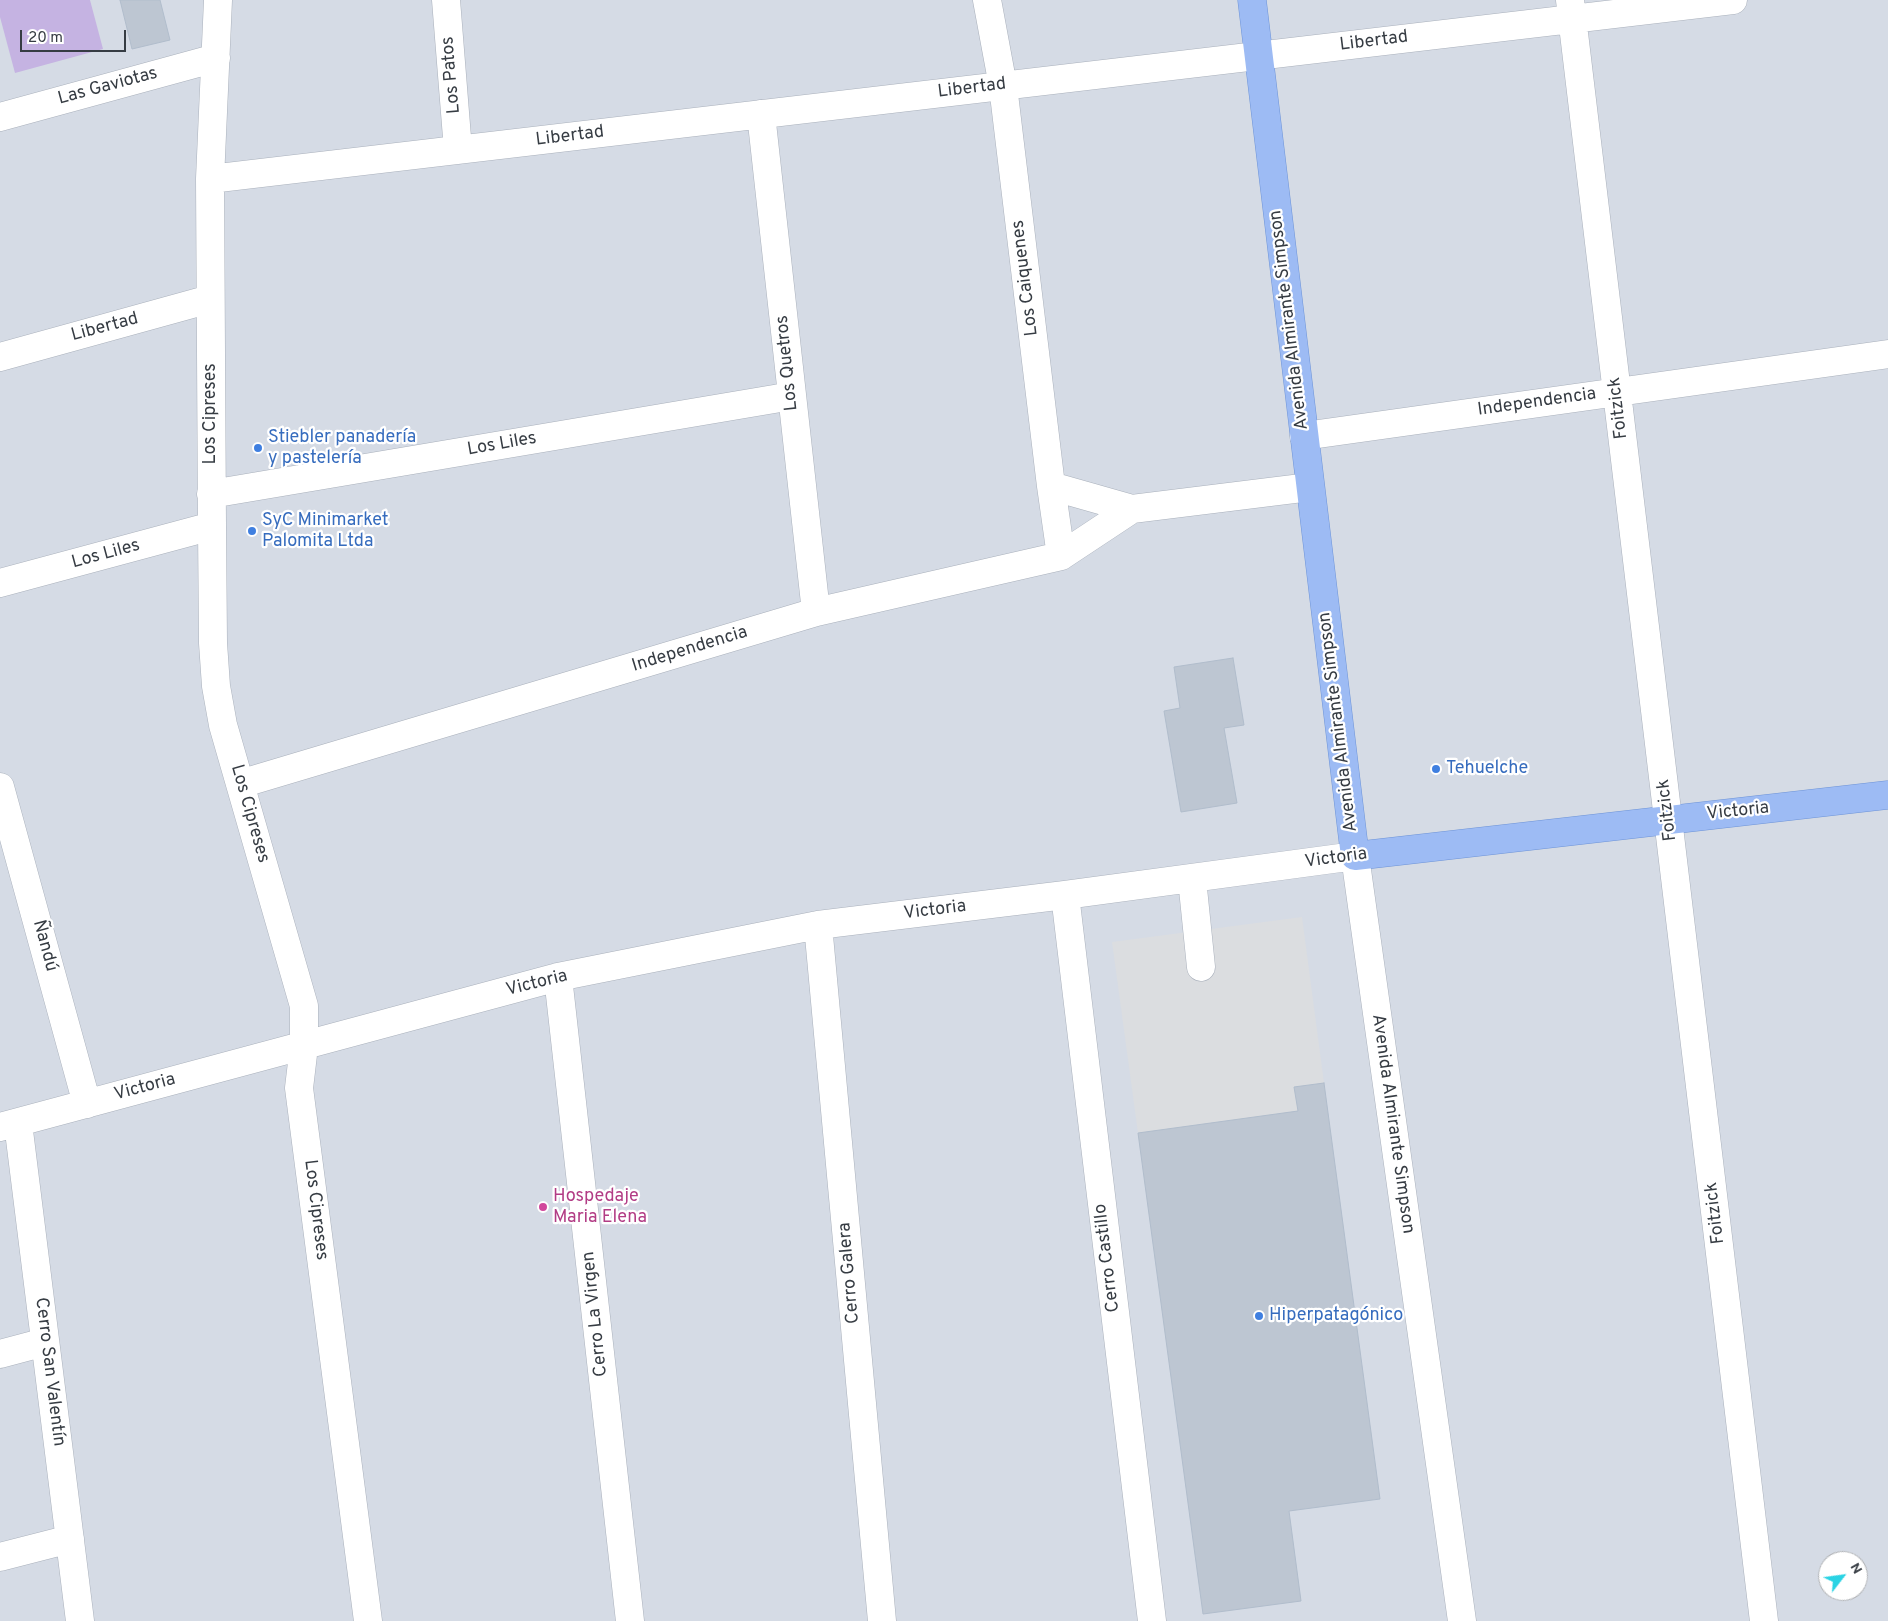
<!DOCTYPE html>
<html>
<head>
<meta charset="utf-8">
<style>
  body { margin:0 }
  #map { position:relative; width:1888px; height:1621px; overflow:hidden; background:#e6eaf1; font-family:Overpass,sans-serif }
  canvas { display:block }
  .north { position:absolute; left:1818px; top:1551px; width:50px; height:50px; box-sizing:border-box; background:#fff; border:1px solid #afb1b4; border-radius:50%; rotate:60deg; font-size:14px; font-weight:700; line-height:20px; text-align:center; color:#363c43 }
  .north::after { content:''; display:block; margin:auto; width:18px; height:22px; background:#2ad3e4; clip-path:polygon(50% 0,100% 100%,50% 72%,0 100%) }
  .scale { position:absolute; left:20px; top:30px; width:106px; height:22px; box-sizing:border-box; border:2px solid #363c43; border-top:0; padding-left:6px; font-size:15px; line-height:18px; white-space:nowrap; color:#363c43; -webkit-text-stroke:4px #fff; paint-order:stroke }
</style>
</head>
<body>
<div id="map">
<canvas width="1888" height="1621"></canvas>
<div class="north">N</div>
<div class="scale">20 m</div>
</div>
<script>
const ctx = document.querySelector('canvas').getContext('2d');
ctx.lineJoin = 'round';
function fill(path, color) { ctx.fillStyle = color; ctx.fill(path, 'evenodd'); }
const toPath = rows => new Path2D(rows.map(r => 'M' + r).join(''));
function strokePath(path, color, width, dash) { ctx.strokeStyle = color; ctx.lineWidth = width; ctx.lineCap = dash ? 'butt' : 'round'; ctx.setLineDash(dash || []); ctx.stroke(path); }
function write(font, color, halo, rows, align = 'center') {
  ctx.font = font + ' Overpass,sans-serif'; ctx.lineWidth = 4.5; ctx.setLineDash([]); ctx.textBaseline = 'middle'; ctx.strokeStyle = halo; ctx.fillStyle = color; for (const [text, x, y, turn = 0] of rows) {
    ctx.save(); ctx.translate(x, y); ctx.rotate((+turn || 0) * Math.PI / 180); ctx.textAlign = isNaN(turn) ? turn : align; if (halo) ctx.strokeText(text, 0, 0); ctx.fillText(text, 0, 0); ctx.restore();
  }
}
fill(toPath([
  [0,0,1888,0,1888,1621,0,1621],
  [1828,1561,1858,1561,1858,1591,1828,1591]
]), '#d5dbe5');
fill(toPath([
  [0,0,90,0,103,49,15,73,0,17]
]), '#c5b3e2');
fill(toPath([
  [1302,917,1324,1083,1294,1087,1298,1111,1138,1133,1112,942]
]), '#dbdde0');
const building = toPath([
  [120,0,160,0,170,40,132,49,120,0],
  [1233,658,1244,725,1224,728,1237,803,1181,812,1164,711,1180,708,1174,667,1233,658],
  [1324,1083,1380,1499,1289,1511,1301,1601,1203,1614,1138,1133,1298,1111,1294,1087,1324,1083]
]);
fill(building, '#bdc6d2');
strokePath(building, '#b1bdcc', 1);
const minor = toPath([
  [218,0,210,179,212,526,213,643,216,686,223,725,304,1006,304,1046,299,1088,368,1621],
  [446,0,458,150],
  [987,0,1003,86,1051,486,1061,556],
  [1570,0,1764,1621],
  [761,114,816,612],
  [0,117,216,58],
  [210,179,1733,0],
  [0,357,210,299],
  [1304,436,1888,354],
  [1051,486,1132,509,1310,487],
  [211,494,792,396],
  [0,583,212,526],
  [240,784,816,612,1061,556,1132,509],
  [0,787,87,1104],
  [1192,879,1201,967],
  [1065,895,1152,1621],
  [818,925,882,1621],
  [558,977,630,1621],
  [18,1123,80,1621],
  [0,1127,558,977,818,925,1065,895,1355,856,1462,1621],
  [0,1354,45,1342],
  [0,1557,70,1539]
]);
const major = toPath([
  [1252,0,1355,856,1888,795]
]);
strokePath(minor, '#aab1bc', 29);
strokePath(major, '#6e94d7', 29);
strokePath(minor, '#fff', 28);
strokePath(major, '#9dbbf4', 28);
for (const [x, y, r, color] of [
  [258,448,5,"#3f7fe0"],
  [252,531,5,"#3f7fe0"],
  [1436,769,5,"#3f7fe0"],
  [543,1207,5,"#d1479c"],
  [1259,1316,5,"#3f7fe0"]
]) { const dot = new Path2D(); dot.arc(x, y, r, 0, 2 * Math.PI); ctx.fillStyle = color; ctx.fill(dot); strokePath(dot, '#fff', 2); }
write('18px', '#363c43', '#fff', [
  ["Libertad",1374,42,-7],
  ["Los Patos",452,75,-95],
  ["Las Gaviotas",108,87,-15],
  ["Libertad",972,89,-7],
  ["Libertad",570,137,-7],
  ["Los Caiquenes",1026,278,-97],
  ["Avenida Almirante Simpson",1290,320,-97],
  ["Libertad",105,328,-15],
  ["Los Quetros",788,363,-96],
  ["Independencia",1537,403,-8],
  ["Foitzick",1619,408,-97],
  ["Los Cipreses",211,414,-90],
  ["Los Liles",502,445,-10],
  ["Los Liles",106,555,-15],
  ["Independencia",690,650,-17],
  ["Avenida Almirante Simpson",1339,722,-97],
  ["Foitzick",1668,810,-97],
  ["Victoria",1738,812,-6],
  ["Los Cipreses",249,814,74],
  ["Victoria",1336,859,-8],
  ["Victoria",935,911,-7],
  ["Ñandú",44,946,75],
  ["Victoria",537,984,-14],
  ["Victoria",145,1088,-15],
  ["Avenida Almirante Simpson",1392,1124,82],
  ["Los Cipreses",315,1210,83],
  ["Foitzick",1716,1213,-97],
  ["Cerro Castillo",1108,1258,-97],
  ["Cerro Galera",850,1273,-95],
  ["Cerro La Virgen",596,1314,-96],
  ["Cerro San Valentín",49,1372,83]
]);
write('18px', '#366cbe', '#fff', [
  ["Stiebler panadería",268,438],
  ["y pastelería",268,459],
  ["SyC Minimarket",262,521],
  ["Palomita Ltda",262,542],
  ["Tehuelche",1446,769],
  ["Hiperpatagónico",1269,1316]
], 'left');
write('18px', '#b23c85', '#fff', [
  ["Hospedaje",553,1197],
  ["Maria Elena",553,1218]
], 'left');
</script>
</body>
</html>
